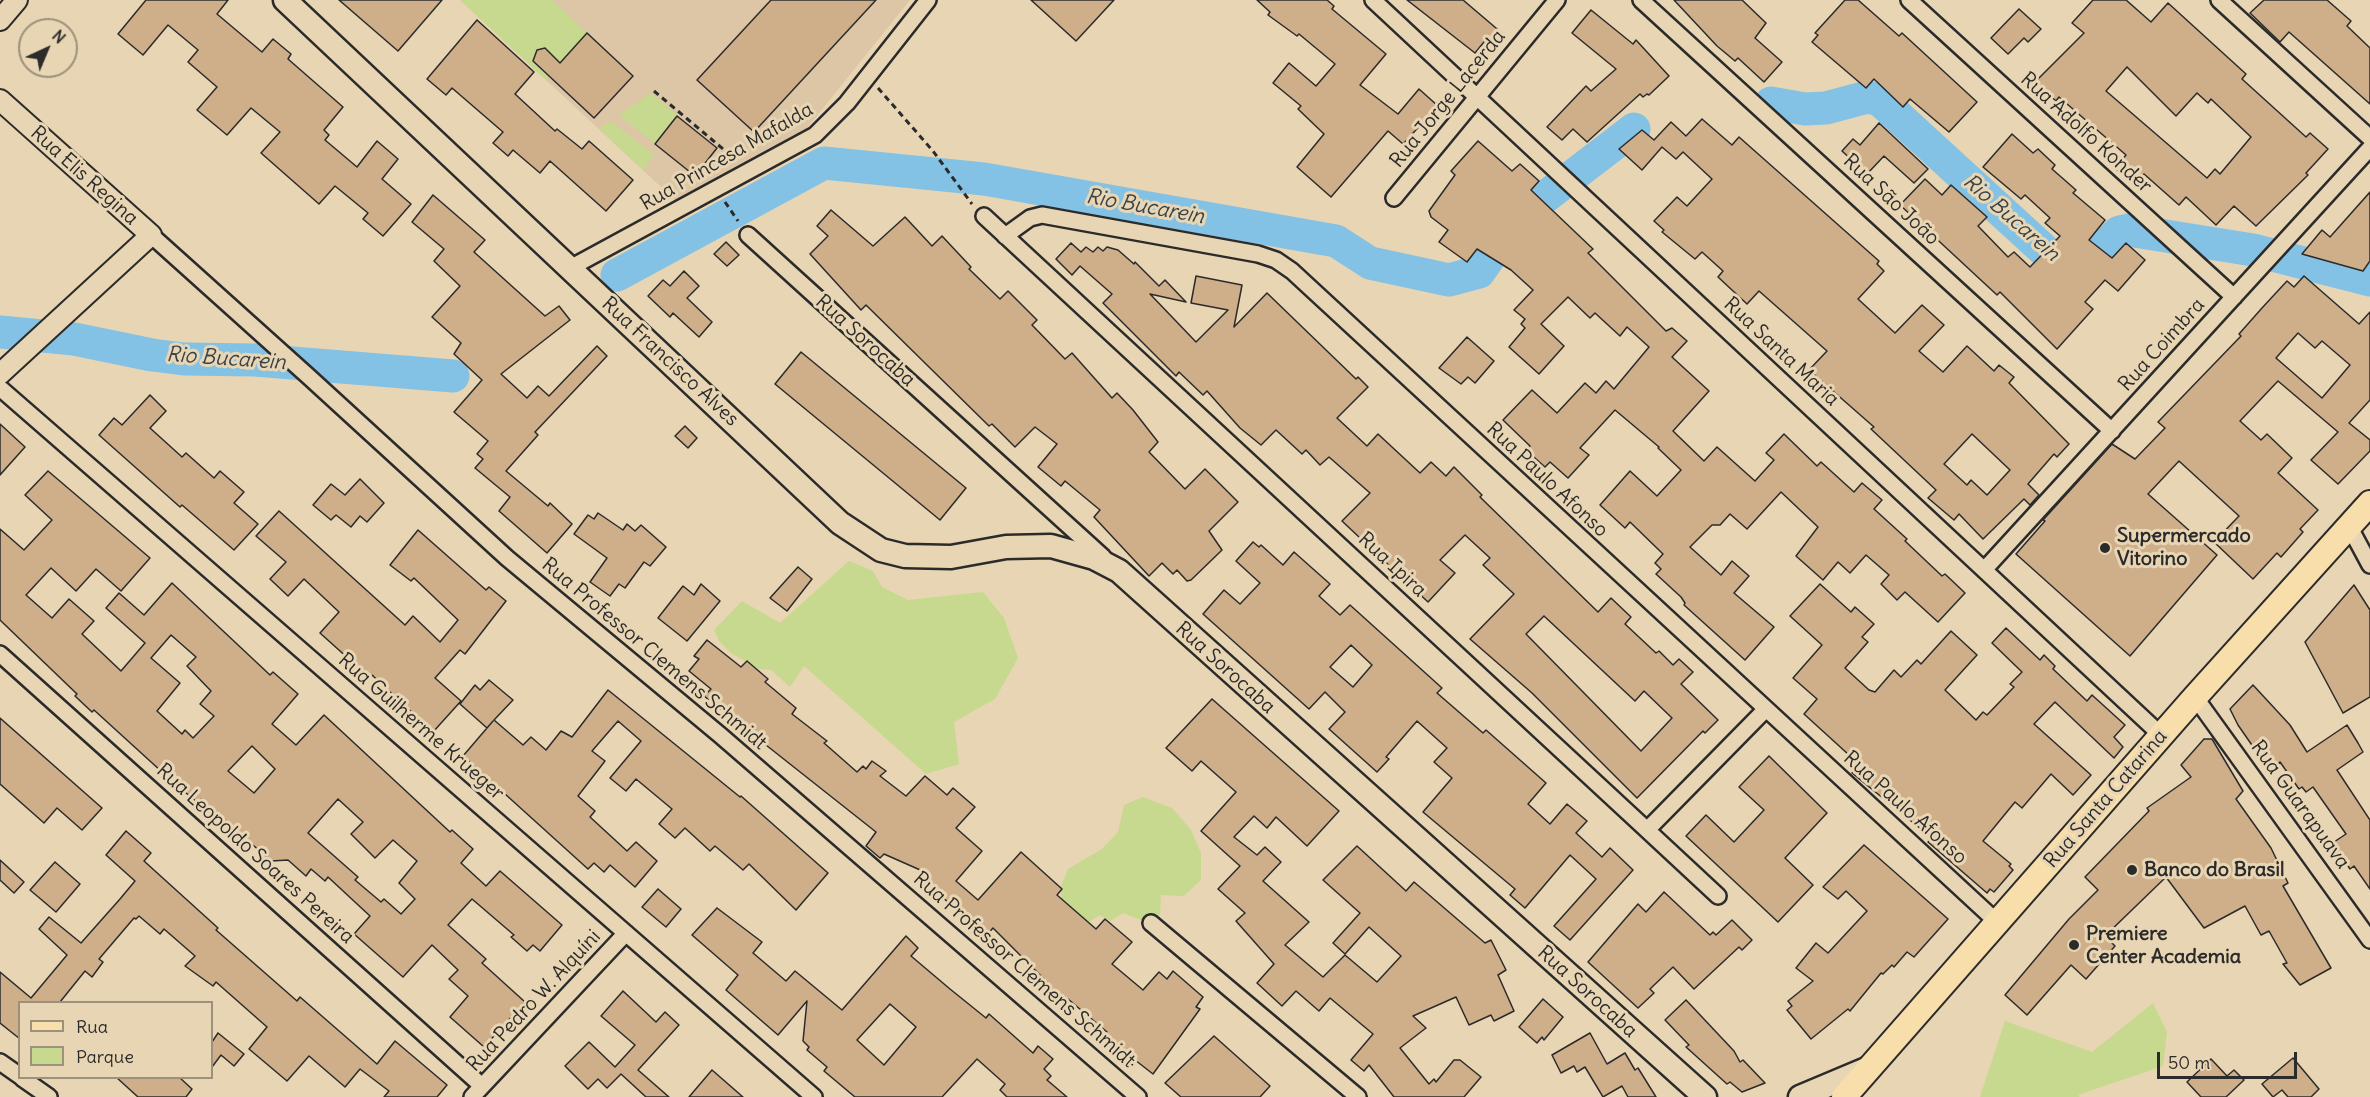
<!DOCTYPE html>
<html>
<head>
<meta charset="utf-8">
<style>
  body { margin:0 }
  #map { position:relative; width:2370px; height:1097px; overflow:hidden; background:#e8d5b3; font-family:Delius,sans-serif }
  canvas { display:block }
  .legend { position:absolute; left:18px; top:1001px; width:195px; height:78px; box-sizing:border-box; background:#e8d5b3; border:2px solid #9c917d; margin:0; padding:8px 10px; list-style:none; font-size:18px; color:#2b2b2b }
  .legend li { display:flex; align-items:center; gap:12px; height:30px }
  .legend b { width:30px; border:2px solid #9c917d }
  .north { position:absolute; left:18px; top:18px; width:60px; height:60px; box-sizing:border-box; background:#e8d5b3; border:2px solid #9c917d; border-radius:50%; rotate:44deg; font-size:16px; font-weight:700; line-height:24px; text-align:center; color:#2b2b2b }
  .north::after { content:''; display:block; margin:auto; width:21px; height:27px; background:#2b2b2b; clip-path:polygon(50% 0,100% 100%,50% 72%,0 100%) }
  .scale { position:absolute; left:2157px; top:1052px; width:140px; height:27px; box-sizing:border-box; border:3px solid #2b2b2b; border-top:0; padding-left:8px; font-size:18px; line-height:21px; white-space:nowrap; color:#2b2b2b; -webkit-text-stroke:4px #e8d5b3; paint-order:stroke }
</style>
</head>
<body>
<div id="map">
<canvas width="2370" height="1097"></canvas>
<ul class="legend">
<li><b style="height:8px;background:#f8deab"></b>Rua</li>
<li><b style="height:16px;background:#c7d98e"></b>Parque</li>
</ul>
<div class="north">N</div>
<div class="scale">50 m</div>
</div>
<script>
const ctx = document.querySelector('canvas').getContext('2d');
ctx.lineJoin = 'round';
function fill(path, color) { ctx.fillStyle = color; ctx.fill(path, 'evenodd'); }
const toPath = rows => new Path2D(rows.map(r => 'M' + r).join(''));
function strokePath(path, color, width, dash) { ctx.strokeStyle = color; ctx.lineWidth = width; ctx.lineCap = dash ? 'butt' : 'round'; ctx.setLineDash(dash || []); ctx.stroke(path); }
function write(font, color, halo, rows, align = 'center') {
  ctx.font = font + ' Delius,sans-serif'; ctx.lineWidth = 6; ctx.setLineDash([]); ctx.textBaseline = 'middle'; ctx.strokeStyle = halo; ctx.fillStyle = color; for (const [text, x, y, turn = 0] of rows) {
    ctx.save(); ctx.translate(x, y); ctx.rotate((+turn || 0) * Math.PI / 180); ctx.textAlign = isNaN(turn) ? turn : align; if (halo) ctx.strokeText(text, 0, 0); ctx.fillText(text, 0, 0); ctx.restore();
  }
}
fill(toPath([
  [460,0,910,0,807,128,675,200]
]), '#dcc6a5');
fill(toPath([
  [460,0,552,0,587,33,545,79],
  [651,93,678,115,655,144,619,115],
  [611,121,654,155,643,170,599,129],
  [849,561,873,571,882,587,908,600,983,592,1004,618,1018,658,995,699,954,722,959,764,926,774,804,666,790,687,771,670,759,669,731,653,719,641,714,630,742,601,780,623],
  [1143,797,1172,808,1191,830,1201,853,1201,880,1184,896,1161,895,1160,915,1143,921,1123,913,1110,921,1100,915,1086,924,1062,912,1061,886,1068,869,1102,849,1118,832,1124,805],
  [2153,1003,2167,1032,2163,1066,2078,1095,2080,1097,1980,1097,2005,1021,2092,1052]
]), '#c7d98e');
strokePath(toPath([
  [1771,103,1805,109,1826,108,1867,97,1880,100,2058,263,2073,268,2087,264,2119,232,2128,230,2253,250,2370,280],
  [617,275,824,163,984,179,1336,241,1370,263,1449,280,1479,272,1515,220,1634,129],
  [0,332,74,339,152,355,184,359,255,360,453,376]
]), '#83c2e4', 33);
const building = toPath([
  [146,0,228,0,217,14,262,52,273,39,291,54,288,59,343,107,324,130,329,135,325,140,357,167,377,141,398,159,382,179,411,204,383,236,363,219,368,213,335,186,319,204,261,153,280,132,251,108,227,135,197,110,217,87,188,62,198,50,168,25,143,55,118,34,146,0],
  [339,0,442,0,398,51,339,0],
  [771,0,876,0,754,132,697,80,771,0],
  [1031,0,1114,0,1076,41,1031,0],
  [1257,0,1327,0,1334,6,1332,9,1386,54,1360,85,1398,114,1419,89,1438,106,1403,144,1388,131,1331,197,1297,167,1324,134,1298,109,1301,106,1273,83,1289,63,1316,86,1335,64,1299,34,1297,36,1268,15,1270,12,1257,0],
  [1407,0,1463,0,1503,34,1491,48,1484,42,1475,53,1407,0],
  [1674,0,1742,0,1766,23,1755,38,1782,62,1764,82,1738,58,1735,61,1717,46,1674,0],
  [1845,0,1858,0,1899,36,1902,33,1977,102,1949,132,1910,99,1903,107,1874,79,1866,88,1812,42,1818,35,1815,33,1845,0],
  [2093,0,2126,0,2151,22,2168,3,2246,74,2242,79,2306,137,2310,133,2328,149,2306,173,2308,175,2256,226,2234,206,2216,225,2186,197,2179,205,2144,174,2134,185,2115,168,2126,155,2059,97,2056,101,2035,82,2084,33,2072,23,2093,0],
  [2127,67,2176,116,2197,93,2208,103,2211,99,2251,137,2220,174,2215,169,2207,178,2106,91,2127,67],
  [2264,0,2327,0,2351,21,2347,26,2370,48,2370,104,2289,32,2280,42,2250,13,2264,0],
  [2019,9,2041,29,2028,42,2024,38,2008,54,1991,38,2019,9],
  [1591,10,1633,44,1636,40,1669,76,1649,95,1647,94,1643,97,1640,94,1587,142,1573,129,1562,140,1547,127,1586,86,1591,91,1616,69,1572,33,1591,10],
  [477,20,534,72,515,94,555,131,557,129,582,149,589,141,633,180,606,211,550,161,540,173,513,150,508,156,493,143,503,132,452,88,446,95,427,79,477,20],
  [587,33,633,76,594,118,533,61,537,50,545,48,560,63,587,33],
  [677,116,717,148,695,176,655,144,677,116],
  [1702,119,1732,145,1739,137,1879,261,1877,264,1884,271,1858,299,1895,333,1922,305,1944,325,1919,351,1943,372,1967,346,1994,371,1999,365,2014,377,2009,383,2069,444,2057,457,2054,454,2028,484,2039,495,2030,505,2024,499,1983,539,1959,514,1954,520,1928,498,1936,490,1871,429,1874,427,1809,370,1827,351,1759,291,1747,304,1718,277,1723,271,1702,252,1695,259,1662,232,1664,230,1654,221,1677,197,1687,206,1712,179,1683,152,1676,159,1662,147,1642,170,1619,149,1642,130,1654,140,1671,122,1686,136,1702,119],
  [1972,434,2010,470,1987,495,1971,480,1967,485,1944,464,1972,434],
  [1879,123,1928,169,1914,183,1884,156,1867,174,1842,151,1853,139,1860,145,1879,123],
  [2012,134,2033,153,2038,149,2055,165,2052,169,2076,190,2073,193,2105,220,2089,240,2112,258,2126,243,2145,260,2118,291,2105,280,2085,302,2093,309,2057,349,2000,292,1997,295,1900,205,1925,179,1942,195,1951,185,1987,217,1978,226,2008,257,2014,252,2030,267,2060,236,2045,223,2050,218,2025,195,2021,199,1983,167,2012,134],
  [1478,141,1512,171,1520,164,1539,181,1531,190,1593,249,1588,253,1666,331,1672,328,1687,341,1672,357,1709,391,1673,431,1704,461,1717,447,1755,481,1774,460,1766,453,1784,434,1817,466,1821,462,1854,492,1862,483,1882,500,1874,509,1907,539,1905,541,1942,576,1945,574,1965,593,1938,622,1905,592,1897,600,1881,584,1889,575,1866,555,1850,573,1838,562,1823,580,1796,556,1818,527,1781,492,1747,529,1730,514,1720,525,1712,525,1690,547,1721,575,1732,561,1749,576,1734,593,1774,627,1745,660,1684,605,1685,603,1681,597,1656,574,1661,569,1655,563,1663,554,1630,522,1625,528,1600,505,1630,471,1657,496,1681,470,1658,448,1659,447,1615,410,1580,448,1589,455,1568,478,1550,462,1545,467,1526,450,1530,446,1503,420,1532,390,1557,413,1585,383,1596,393,1606,381,1614,389,1649,347,1627,327,1620,336,1595,313,1590,318,1568,297,1541,324,1564,346,1539,374,1509,347,1525,328,1521,324,1525,319,1514,310,1533,290,1511,270,1477,249,1467,262,1439,242,1448,230,1431,217,1429,211,1455,175,1451,171,1478,141],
  [2370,192,2370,261,2363,271,2302,254,2322,230,2330,237,2370,192],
  [433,195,485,240,474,252,545,316,559,306,570,320,501,374,527,398,538,386,549,396,597,346,607,356,535,432,538,435,506,471,548,506,550,503,572,524,547,553,499,511,510,497,475,468,483,459,477,454,488,441,454,412,482,380,454,354,461,343,432,317,460,286,434,261,444,249,412,222,433,195],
  [831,210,873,246,905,217,932,246,942,236,971,267,969,269,1000,299,1008,291,1037,320,1032,325,1065,359,1072,353,1112,398,1117,393,1133,410,1158,442,1149,452,1185,489,1205,469,1238,502,1209,531,1222,550,1191,580,1187,581,1177,570,1173,574,1162,563,1149,576,1094,517,1100,510,1065,481,1061,486,1038,467,1057,444,1035,427,1015,447,992,424,989,426,866,305,861,310,810,254,828,236,817,226,831,210],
  [726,242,739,255,727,266,714,254,726,242],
  [1071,243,1081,252,1086,247,1093,252,1098,247,1103,251,1107,247,1118,250,1134,264,1135,262,1159,286,1165,280,1186,302,1150,294,1196,342,1228,310,1191,303,1196,276,1242,285,1234,327,1267,293,1356,379,1358,377,1368,387,1337,418,1367,446,1378,434,1420,473,1431,462,1446,476,1454,467,1482,495,1480,497,1598,612,1611,598,1631,617,1625,624,1656,653,1659,651,1673,665,1679,659,1693,672,1681,684,1718,720,1705,733,1703,731,1637,798,1532,693,1470,639,1514,594,1483,565,1490,558,1465,535,1440,560,1455,573,1428,602,1342,521,1370,493,1329,457,1320,465,1306,450,1302,454,1276,430,1261,445,1240,428,1207,391,1203,395,1179,372,1176,376,1103,303,1112,294,1080,266,1072,275,1056,259,1071,243],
  [1544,616,1635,701,1644,691,1672,718,1641,751,1526,634,1544,616],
  [684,271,699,286,687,298,712,322,699,337,673,313,670,317,648,296,663,280,670,286,684,271],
  [2304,276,2359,324,2370,312,2370,400,2349,423,2370,440,2370,451,2338,484,2311,460,2338,432,2278,381,2240,421,2261,440,2267,434,2292,458,2278,473,2318,510,2300,529,2303,532,2281,557,2277,553,2253,579,2214,542,2239,516,2179,461,2148,494,2217,555,2130,656,2016,554,2045,521,2043,520,2112,444,2135,459,2165,428,2158,422,2241,336,2239,334,2262,308,2287,281,2294,287,2304,276],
  [2298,333,2315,348,2322,341,2350,365,2322,398,2276,358,2298,333],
  [1467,337,1494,361,1475,383,1468,377,1461,384,1439,368,1467,337],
  [801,352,966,488,940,520,775,384,801,352],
  [150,395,166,411,150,428,182,457,186,453,214,478,220,471,244,492,234,503,258,524,234,550,182,505,180,507,99,435,114,418,122,425,150,395],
  [0,424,25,447,0,475,0,424],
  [685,426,697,438,688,448,675,436,685,426],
  [48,471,150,558,121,591,96,569,76,591,51,568,26,595,52,618,69,599,94,621,82,634,121,671,145,643,106,608,119,593,144,615,172,583,270,675,273,672,298,694,272,724,296,745,324,715,450,832,452,830,473,849,461,863,486,886,500,871,562,925,540,951,533,945,527,951,511,937,514,935,472,899,448,925,486,959,482,963,525,1002,484,1047,450,1017,468,996,449,979,458,970,432,945,403,977,354,934,370,916,328,877,325,881,311,869,306,876,288,860,271,861,201,799,198,803,173,782,94,710,92,712,75,696,77,694,0,620,0,529,24,550,52,520,25,495,48,471],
  [171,635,196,657,187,666,211,691,200,704,214,716,193,738,185,730,182,734,157,711,180,683,151,658,171,635],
  [252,746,275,769,254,793,228,771,252,746],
  [338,799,363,822,351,834,375,858,393,840,417,861,399,883,415,899,401,914,384,899,381,902,355,880,358,877,308,833,338,799],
  [360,479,384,503,367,522,360,516,351,527,336,515,331,520,313,505,331,484,345,495,360,479],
  [279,511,405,625,413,616,440,642,458,620,414,578,411,581,390,565,418,530,486,590,489,587,506,601,465,654,460,650,435,678,461,701,433,732,372,675,370,678,320,633,339,612,304,579,288,596,270,579,286,562,256,536,279,511],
  [598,513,623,530,627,524,635,531,641,525,666,547,650,566,644,562,625,588,619,584,610,596,590,582,607,558,574,534,588,515,594,519,598,513],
  [1253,542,1259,547,1261,545,1283,565,1294,552,1330,584,1319,596,1340,615,1350,605,1442,688,1437,693,1483,733,1486,730,1546,783,1528,804,1550,824,1567,804,1587,821,1576,833,1602,857,1610,848,1633,870,1570,940,1554,926,1596,879,1570,855,1525,908,1510,895,1515,889,1423,812,1452,778,1434,762,1447,748,1417,721,1386,757,1389,759,1377,772,1329,729,1345,712,1325,692,1309,709,1203,614,1224,590,1240,604,1260,583,1236,561,1253,542],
  [1351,645,1372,665,1353,687,1330,667,1351,645],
  [798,567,812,579,787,611,770,598,798,567],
  [701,584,720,601,687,641,658,618,683,586,694,595,701,584],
  [1820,584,1851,612,1855,607,1874,624,1862,637,1868,642,1845,668,1869,690,1875,692,1894,670,1901,677,1917,660,1921,664,1951,631,1977,655,1945,690,1976,720,1983,712,1987,715,2014,687,2010,684,2022,672,1992,643,2006,628,2040,660,2044,655,2055,666,2053,669,2087,701,2092,695,2125,725,2114,737,2123,747,2114,758,2055,702,2034,724,2091,775,2073,795,2051,774,2022,808,2015,802,1983,841,2011,864,2009,866,2013,870,1994,892,1990,889,1987,893,1928,842,1932,838,1852,773,1860,765,1804,714,1817,699,1793,678,1822,645,1790,616,1820,584],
  [2354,585,2370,610,2370,697,2343,713,2305,642,2354,585],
  [707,640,741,667,747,661,768,679,765,682,796,708,792,714,827,741,824,743,857,772,863,766,866,769,872,761,886,771,880,776,906,796,925,776,947,795,953,788,975,807,956,828,982,851,956,881,978,900,1021,852,1062,889,1057,895,1096,929,1105,919,1132,942,1112,964,1143,990,1159,972,1167,979,1173,971,1203,997,1196,1007,1200,1009,1153,1074,1135,1060,1132,1065,1100,1039,1107,1032,1068,999,1064,1003,1044,986,1047,982,993,928,986,936,922,879,927,873,884,854,880,858,866,846,876,832,704,696,711,689,689,671,699,659,694,656,707,640],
  [489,680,513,700,494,720,523,745,531,737,546,750,561,731,572,737,608,690,740,797,741,796,828,873,796,910,749,864,743,870,715,846,710,851,685,828,675,838,659,824,672,809,636,779,626,791,610,778,641,741,618,721,592,751,605,761,578,796,595,811,590,817,627,851,636,842,657,861,635,887,610,865,604,872,594,863,588,869,463,756,493,721,487,728,460,704,475,685,480,690,489,680],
  [2253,685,2290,725,2307,752,2347,725,2358,743,2363,752,2337,770,2370,820,2370,889,2354,866,2350,869,2334,845,2334,842,2346,834,2313,787,2306,792,2302,787,2299,789,2280,762,2275,766,2263,747,2256,751,2238,725,2230,709,2253,685],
  [1212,699,1339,811,1307,846,1276,817,1267,828,1254,816,1234,837,1257,855,1265,847,1281,862,1263,881,1309,922,1285,945,1323,977,1345,955,1377,982,1401,956,1369,927,1345,954,1333,943,1360,913,1323,880,1357,846,1406,891,1414,882,1485,943,1491,940,1506,970,1498,975,1514,1011,1494,1021,1491,1015,1469,1025,1456,997,1413,1016,1426,1028,1400,1048,1429,1084,1434,1079,1436,1082,1454,1060,1460,1060,1481,1077,1464,1097,1394,1097,1369,1065,1364,1071,1351,1060,1373,1034,1330,998,1319,1011,1296,991,1282,1006,1257,983,1274,964,1236,921,1245,913,1218,889,1240,866,1201,831,1236,792,1201,761,1192,771,1166,748,1212,699],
  [0,718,102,808,82,830,57,808,44,823,0,784,0,718],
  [2204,739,2212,739,2243,791,2236,799,2271,848,2288,883,2283,886,2331,968,2300,985,2283,964,2287,963,2269,931,2261,935,2245,906,2204,928,2166,877,2105,936,2115,946,2086,979,2071,965,2027,1015,2005,995,2069,919,2098,890,2085,877,2149,811,2147,808,2191,777,2181,765,2204,739],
  [1769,756,1827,813,1785,858,1813,885,1778,922,1686,836,1706,815,1734,842,1764,810,1739,787,1769,756],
  [126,831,151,853,144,861,218,928,216,930,297,1001,300,997,377,1064,395,1041,447,1085,437,1097,384,1097,389,1091,360,1069,345,1087,309,1056,287,1081,249,1049,267,1027,216,982,213,986,185,966,195,956,164,929,160,934,139,916,136,919,134,918,99,959,103,962,92,977,85,971,60,1002,20,1002,20,1039,0,1023,0,972,31,998,67,955,39,929,49,917,81,943,120,899,135,881,106,855,126,831],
  [1864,845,1948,919,1914,957,1907,952,1894,967,1892,965,1883,974,1881,973,1850,1011,1848,1009,1811,1039,1787,1010,1792,1006,1788,1001,1813,981,1796,968,1816,943,1828,953,1867,911,1846,891,1838,899,1823,887,1864,845],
  [0,860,24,882,14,893,0,880,0,860],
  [55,862,80,884,56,912,30,890,55,862],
  [658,889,681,909,666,927,642,907,658,889],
  [1664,892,1710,935,1713,932,1716,935,1732,920,1752,940,1742,950,1739,947,1694,989,1673,967,1650,989,1654,993,1638,1008,1588,962,1638,904,1646,912,1664,892],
  [717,908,762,942,753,953,786,981,795,971,842,1010,906,936,918,948,911,956,950,989,986,1018,989,1014,1033,1053,1038,1046,1053,1059,1044,1069,1051,1076,1047,1080,1067,1097,1007,1097,1000,1090,1005,1084,977,1059,942,1097,855,1097,824,1071,827,1067,807,1050,809,1047,803,1041,807,1001,778,1035,726,990,738,975,692,935,717,908],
  [890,1004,916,1027,884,1065,857,1040,890,1004],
  [623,991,656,1022,665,1012,679,1025,638,1070,669,1097,646,1097,621,1074,607,1088,598,1079,588,1089,565,1066,589,1042,615,1067,635,1045,601,1016,623,991],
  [1543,999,1563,1017,1544,1040,1542,1037,1537,1043,1519,1027,1543,999],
  [1686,1000,1734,1051,1740,1062,1743,1060,1765,1083,1742,1092,1730,1082,1727,1084,1686,1047,1689,1045,1665,1020,1686,1000],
  [218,1033,244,1054,234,1066,221,1055,212,1067,212,1042,218,1033],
  [1590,1033,1607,1064,1625,1053,1635,1070,1638,1068,1656,1097,1628,1097,1622,1086,1603,1097,1585,1067,1577,1072,1574,1066,1561,1073,1552,1055,1590,1033],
  [1214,1036,1270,1086,1260,1097,1181,1097,1165,1083,1214,1036],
  [2293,1058,2319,1089,2311,1097,2288,1097,2282,1090,2273,1097,2262,1084,2293,1058],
  [2211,1059,2227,1076,2234,1070,2244,1080,2226,1097,2201,1097,2187,1082,2211,1059],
  [712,1070,743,1097,689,1097,712,1070],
  [116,1077,179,1077,192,1089,186,1097,138,1097,116,1077]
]);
fill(building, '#cfae8a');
strokePath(building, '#2b2b2b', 1.5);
const minor = toPath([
  [1373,0,2161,735],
  [1641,0,2112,431],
  [1909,0,2234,297],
  [2219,0,2370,138],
  [1394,198,1557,0],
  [984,216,1647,830,1766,709],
  [151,235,308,376,507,558,720,735,1138,1097],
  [748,235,1103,557],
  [1005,236,1030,218,1042,215,1258,254,1276,260,1292,271,1997,922],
  [570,268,815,135,847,103,928,0],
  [0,388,814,1097],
  [2349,526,2370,565],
  [1984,570,2370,148],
  [0,654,482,1086],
  [2195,697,2370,940],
  [1647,830,1718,896],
  [1151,923,1358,1097],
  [0,1062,20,1076],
  [22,1078,49,1097],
  [472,1097,626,933]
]);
const tertiary = toPath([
  [0,20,17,0],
  [0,100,151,235,0,374]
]);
const secondary = toPath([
  [285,0,840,523,881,550,905,556,951,557,1006,547,1051,546,1094,558,1119,571,1705,1097],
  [1800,1097,1869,1068]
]);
const primary = toPath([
  [1844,1097,2195,697,2370,503]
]);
strokePath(minor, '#2b2b2b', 20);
strokePath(tertiary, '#2b2b2b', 24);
strokePath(secondary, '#2b2b2b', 27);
strokePath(primary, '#2b2b2b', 28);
strokePath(toPath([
  [878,88,933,151,972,204],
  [654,91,735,159],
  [725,202,738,221]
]), '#2b2b2b', 3, [6, 4.5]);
strokePath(minor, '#e8d5b3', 15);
strokePath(tertiary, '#e8d5b3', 20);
strokePath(secondary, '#e8d5b3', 22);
strokePath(primary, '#f8deab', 24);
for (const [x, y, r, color] of [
  [2105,548,6,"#2b2b2b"],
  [2132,870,6,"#2b2b2b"],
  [2074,945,6,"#2b2b2b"]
]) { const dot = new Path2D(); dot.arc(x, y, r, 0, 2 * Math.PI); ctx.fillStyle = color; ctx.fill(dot); strokePath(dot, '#e8d5b3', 2); }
write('20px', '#2b2b2b', '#e8d5b3', [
  ["Rua Jorge Lacerda",1448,99,-51],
  ["Rua Adolfo Konder",2086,133,42],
  ["Rua Princesa Mafalda",727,157,-30],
  ["Rua Elis Regina",84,176,42],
  ["Rua São João",1891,200,43],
  ["Rua Sorocaba",865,341,42],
  ["Rua Coimbra",2162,345,-48],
  ["Rua Santa Maria",1781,352,43],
  ["Rua Francisco Alves",670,362,43],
  ["Rua Paulo Afonso",1547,480,43],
  ["Rua Ipira",1392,565,43],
  ["Rua Professor Clemens Schmidt",654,654,40],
  ["Rua Sorocaba",1225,668,42],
  ["Rua Guilherme Krueger",421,727,41],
  ["Rua Santa Catarina",2106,799,-49],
  ["Rua Guarapuava",2300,805,54],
  ["Rua Paulo Afonso",1905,808,42],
  ["Rua Leopoldo Soares Pereira",255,854,42],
  ["Rua Professor Clemens Schmidt",1024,970,41],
  ["Rua Sorocaba",1587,992,42],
  ["Rua Pedro W. Alquíni",534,1001,-47]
]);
write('bold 20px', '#2b2b2b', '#e8d5b3', [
  ["Supermercado",2117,536],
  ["Vitorino",2117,559],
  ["Banco do Brasil",2144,870],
  ["Premiere",2086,934],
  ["Center Academia",2086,957]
], 'left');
write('italic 21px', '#384247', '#e8d5b3', [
  ["Rio Bucarein",1145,207,10],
  ["Rio Bucarein",2011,218,41],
  ["Rio Bucarein",226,359,4]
]);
</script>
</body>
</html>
